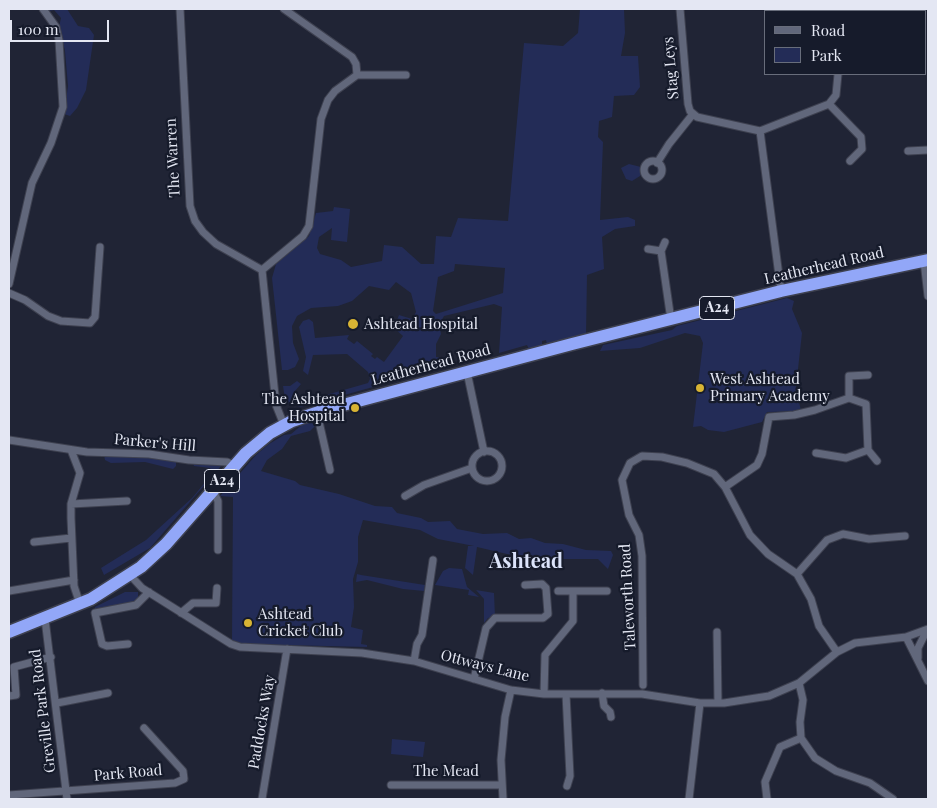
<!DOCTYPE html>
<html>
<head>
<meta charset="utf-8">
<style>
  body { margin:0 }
  #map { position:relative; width:937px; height:808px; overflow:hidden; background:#202435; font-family:"Playfair Display",serif }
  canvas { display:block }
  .frame { position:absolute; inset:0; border:10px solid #e4e7f3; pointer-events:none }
  .legend { position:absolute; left:764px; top:10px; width:162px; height:65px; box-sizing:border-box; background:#161b2b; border:1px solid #686d7b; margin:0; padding:6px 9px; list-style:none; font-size:15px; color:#e4e7f3 }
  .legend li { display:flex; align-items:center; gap:10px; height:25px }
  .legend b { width:25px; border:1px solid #686d7b }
  .scale { position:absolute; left:10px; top:20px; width:99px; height:22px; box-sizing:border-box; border:2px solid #e4e7f3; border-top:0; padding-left:6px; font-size:15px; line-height:18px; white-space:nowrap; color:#e4e7f3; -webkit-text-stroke:4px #161b2b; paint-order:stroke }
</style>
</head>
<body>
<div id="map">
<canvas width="937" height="808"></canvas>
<div class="frame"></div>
<ul class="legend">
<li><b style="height:6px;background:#61677b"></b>Road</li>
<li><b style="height:14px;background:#232c57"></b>Park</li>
</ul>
<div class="scale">100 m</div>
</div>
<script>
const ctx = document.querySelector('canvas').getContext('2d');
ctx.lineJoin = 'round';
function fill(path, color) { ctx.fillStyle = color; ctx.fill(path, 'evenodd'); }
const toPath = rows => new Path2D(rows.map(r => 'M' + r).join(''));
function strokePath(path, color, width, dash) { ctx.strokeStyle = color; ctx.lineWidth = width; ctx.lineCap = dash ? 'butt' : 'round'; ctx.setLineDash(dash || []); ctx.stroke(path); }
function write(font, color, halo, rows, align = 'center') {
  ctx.font = font + ' "Playfair Display",serif'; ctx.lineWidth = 4.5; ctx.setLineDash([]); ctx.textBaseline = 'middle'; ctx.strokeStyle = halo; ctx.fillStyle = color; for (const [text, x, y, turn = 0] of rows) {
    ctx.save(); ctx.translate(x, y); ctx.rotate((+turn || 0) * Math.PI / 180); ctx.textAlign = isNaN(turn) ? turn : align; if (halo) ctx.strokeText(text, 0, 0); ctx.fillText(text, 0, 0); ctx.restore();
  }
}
fill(toPath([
  [47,9,67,9,78,26,89,28,94,35,86,90,77,108,70,116,64,114,68,86,65,51,59,27,61,18,54,10,49,11],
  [580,9,624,9,625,33,621,56,638,56,640,87,634,95,614,96,612,117,599,121,598,137,603,142,600,220,628,217,635,220,635,226,615,229,602,237,604,269,587,275,586,336,547,345,546,340,542,341,542,348,530,351,527,345,499,353,502,307,494,304,444,316,439,325,441,334,436,344,436,357,444,358,445,367,301,407,289,404,285,399,283,386,290,386,297,381,301,384,295,391,300,399,305,401,368,383,370,379,368,372,347,354,313,355,308,375,303,371,306,357,299,327,303,321,309,319,313,322,315,338,349,335,347,339,354,344,357,341,373,354,371,356,375,359,377,357,384,362,403,336,394,328,399,315,412,319,416,312,411,293,396,282,389,290,369,286,352,301,338,306,311,308,297,316,292,326,293,343,299,359,295,367,288,370,282,370,272,278,276,264,309,236,316,213,333,211,334,207,350,209,347,242,331,240,332,228,319,237,317,248,320,254,341,260,351,267,382,261,384,245,402,247,421,264,434,264,436,236,451,237,458,218,508,221,524,43,563,46,578,33],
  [455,264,505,268,503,293,436,314,433,311,438,277,454,271],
  [629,164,641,167,642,171,640,176,632,181,626,179,621,168],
  [787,298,794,301,792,309,802,333,796,387,801,411,767,412,762,422,724,432,708,430,701,426,693,427,703,343,700,336,685,333,640,348,600,351,603,345,672,330,677,326],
  [311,422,315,426,310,431,291,436,282,449,267,460,261,471,295,481,300,485,339,494,375,506,392,507,397,513,421,518,428,522,450,521,457,529,483,534,507,533,519,539,531,538,545,543,563,544,586,550,611,551,613,555,608,569,598,559,546,559,507,554,477,547,473,575,465,568,468,546,474,546,438,539,420,530,363,520,358,537,358,562,353,579,354,607,351,627,363,630,361,644,367,645,367,647,244,644,232,640,233,497,220,496,256,455,269,444,284,435,291,434,302,425],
  [104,455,142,456,176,461,176,466,173,469,145,462,111,463,105,460],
  [193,463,220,464,221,466,150,548,104,575,101,568,146,540,192,498,213,473,210,468,194,466],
  [449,568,462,569,467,587,479,597,468,595,469,590,435,585,443,571],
  [357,574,361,575,425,585,424,591,403,589,367,580,356,582],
  [476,590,494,593,495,617,488,618,484,623,484,599],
  [125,592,138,592,138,599,135,603,95,610,95,607],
  [392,739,425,742,423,757,391,754]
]), '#232c57');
const street = toPath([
  [180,9,190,206,195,221,203,232,216,244,262,270,276,405,284,425],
  [284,9,352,57,356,64,357,75],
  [680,9,688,104,690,111,697,117,760,131,829,104,836,95,838,74],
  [841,11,841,9],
  [829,104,861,137,862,149,850,161],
  [760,131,781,291],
  [908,151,928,150],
  '644 170a9 9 0 1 1 18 0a9 9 0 1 1-18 0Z',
  [657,163,669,144,693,114],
  [648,249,661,251,665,242],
  [661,251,671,320],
  [924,261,928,296],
  [262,270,303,236,309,226,321,119,328,100,335,91,357,75,406,75],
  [9,284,32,183,51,143,63,107,59,40,56,27,43,9],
  [9,293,25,300,48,316,61,321,90,323,95,317,100,247],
  [467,372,484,452],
  [849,398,849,376,868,375],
  [317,413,330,470],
  [9,440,87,452,149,454,189,460,227,462,235,466],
  [71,450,80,473,71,504,71,518,74,586,80,604],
  [868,450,877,461],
  '472 466a15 15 0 1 1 30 0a15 15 0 1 1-30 0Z',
  [725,487,757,465,762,454,769,417,794,415,815,410,849,398,866,404,868,450,846,458,816,453],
  [213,491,218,501,218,550],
  [405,496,424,485,472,468],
  [71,504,127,501],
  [34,542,71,538],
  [797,574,827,540,843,534,869,539,905,536],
  [130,575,142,588,231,644,240,647,362,653,414,661,511,690,544,694,642,694,700,703,724,703,769,696,799,683,837,652,855,643,906,637,928,629],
  [9,591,74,580],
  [558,591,607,591],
  [181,613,193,603,216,603,217,588],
  [45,619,67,799],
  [717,632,718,703],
  [906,637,928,681],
  [128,644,107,646,102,644,95,613,136,605,149,592],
  [918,658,918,648,927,630],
  [414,661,417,644,422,635,433,560],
  [474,679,486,628,495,618,543,618,548,614,546,588,542,584,525,585],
  [799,683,803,700,800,722,801,738,815,758,836,771,870,783,893,799],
  [643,685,642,556,639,535,629,515,622,480,630,463,642,456,662,457,687,463,714,474,725,487,750,535,768,554,797,574,811,599,819,626,837,652],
  [602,693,604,706,610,712,611,717],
  [544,694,545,655,573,621,573,591],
  [566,694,570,776,567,786],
  [9,696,16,695,14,667,51,657],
  [57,703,108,693],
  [391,785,501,785],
  [9,795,175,783,184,779,183,771,144,728],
  [262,799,287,649],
  [503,799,501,760,505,717,511,690],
  [689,799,700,703],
  [767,799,765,782,780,747,801,738]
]);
const highway = toPath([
  [9,632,91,599,141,567,166,544,246,453,270,433,292,421,328,409,572,344,781,291,928,260]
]);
strokePath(street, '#3e4150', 9);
strokePath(highway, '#3e4150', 15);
strokePath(street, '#61677b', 7);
strokePath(highway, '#92a7f8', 12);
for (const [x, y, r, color] of [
  [353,324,6,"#d8b434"],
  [700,388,5,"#d8b434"],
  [355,408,5,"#d8b434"],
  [248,623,5,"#d8b434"]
]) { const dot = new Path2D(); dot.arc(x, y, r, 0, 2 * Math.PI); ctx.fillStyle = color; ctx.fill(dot); strokePath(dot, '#161b2b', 2); }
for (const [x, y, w] of [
  [717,308,35],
  [222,481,35]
]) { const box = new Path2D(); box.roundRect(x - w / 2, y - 11.5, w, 23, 4); ctx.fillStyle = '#161b2b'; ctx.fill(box); strokePath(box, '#e4e7f3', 1); }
write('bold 14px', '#e4e7f3', null, [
  ["A24",717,308],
  ["A24",222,481]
]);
write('15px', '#e4e7f3', '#161b2b', [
  ["Stag Leys",671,68,-95],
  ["The Warren",173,158,-93],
  ["Leatherhead Road",824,266,-13],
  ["Leatherhead Road",431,365,-15],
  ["Parker's Hill",155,443,5],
  ["Taleworth Road",628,597,-93],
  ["Ottways Lane",485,666,14],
  ["Greville Park Road",43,711,-97],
  ["Paddocks Way",262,722,-80],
  ["The Mead",446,771],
  ["Park Road",128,773,-5]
]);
write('15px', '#e4e7f3', '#161b2b', [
  ["Ashtead Hospital",364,324],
  ["West Ashtead",710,379],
  ["Primary Academy",710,396],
  ["The Ashtead",345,399,"right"],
  ["Hospital",345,416,"right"],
  ["Ashtead",258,614],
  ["Cricket Club",258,631]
], 'left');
write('bold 20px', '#dbe3fa', '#161b2b', [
  ["Ashtead",526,562]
]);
</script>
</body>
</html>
